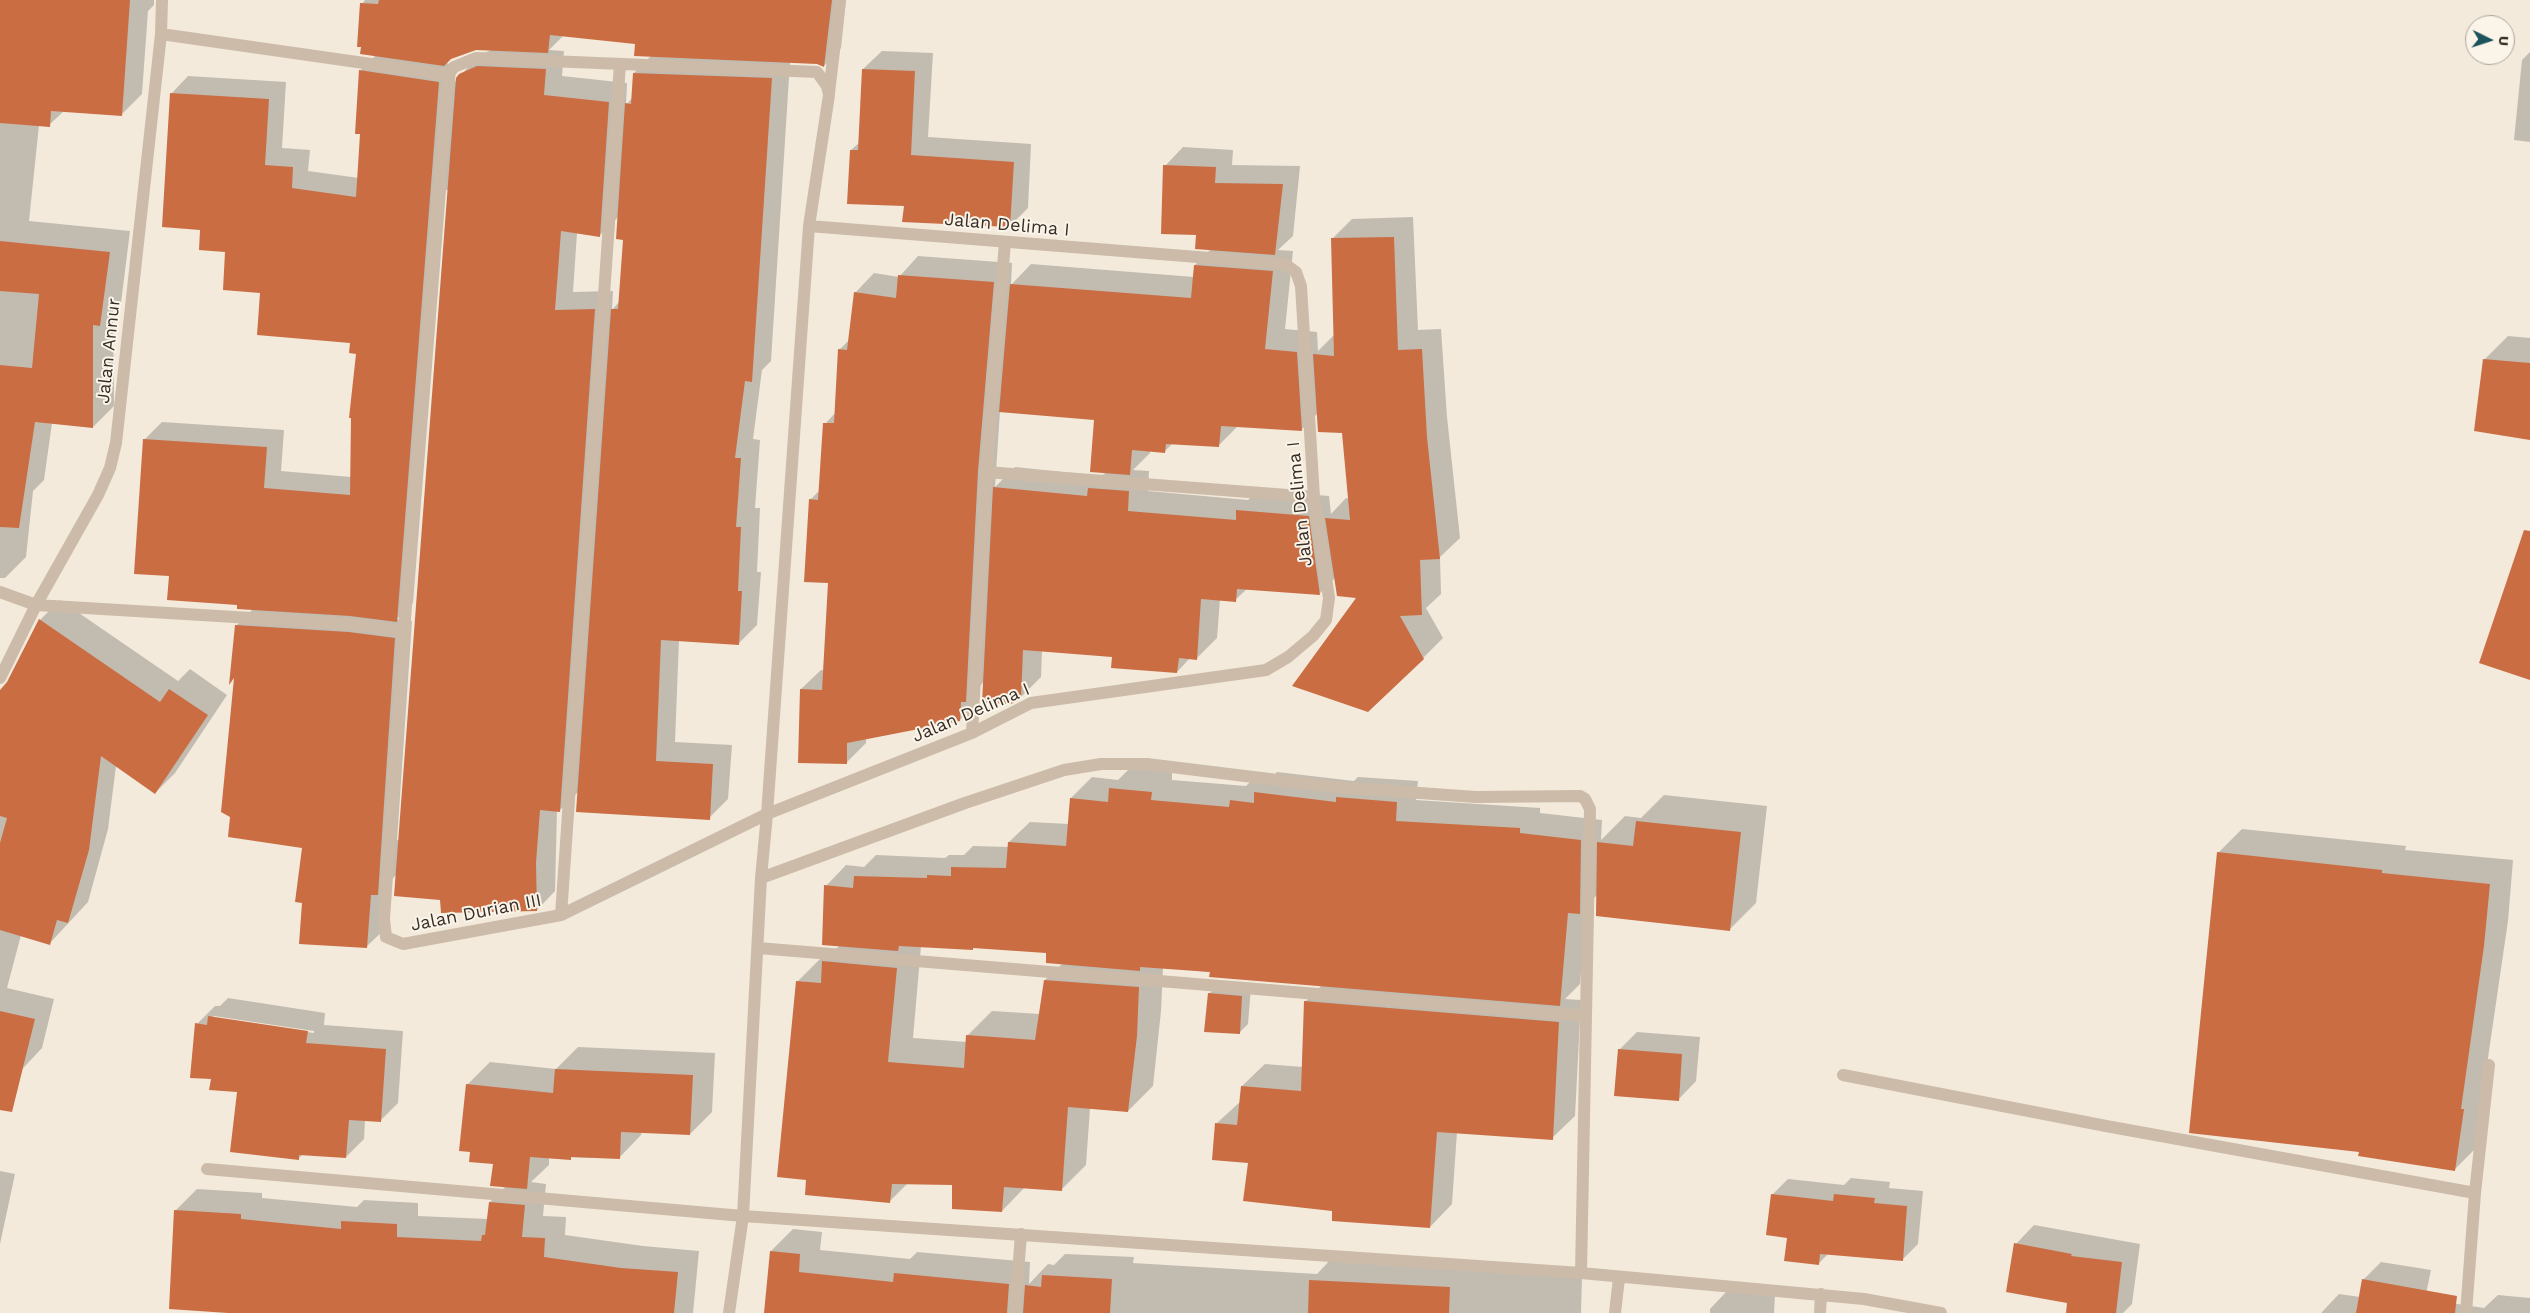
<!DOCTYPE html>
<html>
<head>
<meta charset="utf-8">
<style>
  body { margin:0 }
  #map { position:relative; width:2530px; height:1313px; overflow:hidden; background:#f3eadc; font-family:"Work Sans",sans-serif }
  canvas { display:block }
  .north { position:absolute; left:2465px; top:15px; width:50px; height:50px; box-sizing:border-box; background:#faf4e9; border:1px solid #aca59c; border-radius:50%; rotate:94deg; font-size:14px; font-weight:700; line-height:20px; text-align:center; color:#382e28 }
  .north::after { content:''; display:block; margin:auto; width:18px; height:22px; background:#1c535c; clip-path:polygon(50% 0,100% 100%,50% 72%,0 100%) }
</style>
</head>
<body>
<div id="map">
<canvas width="2530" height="1313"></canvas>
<div class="north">U</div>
</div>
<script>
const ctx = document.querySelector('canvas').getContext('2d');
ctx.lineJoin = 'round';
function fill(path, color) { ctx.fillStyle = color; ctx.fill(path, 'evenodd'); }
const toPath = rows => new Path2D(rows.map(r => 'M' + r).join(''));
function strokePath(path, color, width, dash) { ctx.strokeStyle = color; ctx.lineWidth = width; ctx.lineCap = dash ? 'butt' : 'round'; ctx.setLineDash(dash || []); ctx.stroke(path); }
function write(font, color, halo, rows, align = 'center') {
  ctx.font = font + ' "Work Sans",sans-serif'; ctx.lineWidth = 4; ctx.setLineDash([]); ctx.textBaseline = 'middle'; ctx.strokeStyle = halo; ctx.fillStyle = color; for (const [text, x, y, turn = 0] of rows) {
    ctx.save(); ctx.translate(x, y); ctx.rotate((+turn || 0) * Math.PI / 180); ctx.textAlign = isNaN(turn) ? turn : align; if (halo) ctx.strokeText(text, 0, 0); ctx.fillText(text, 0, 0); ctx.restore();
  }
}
fill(toPath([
  [0,0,154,0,154,5,148,11,142,94,121,115,64,111,49,125,39,125,29,221,130,231,121,303,113,311,114,406,93,427,52,423,44,480,33,491,26,557,5,578,0,578],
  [365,0,846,0,841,48,824,66,818,63,790,62,771,361,762,370,753,439,760,440,755,508,760,508,757,572,761,572,757,625,738,644,679,640,675,742,732,745,728,799,709,818,579,791,560,810,557,810,555,891,537,910,442,898,397,874,387,884,384,930,366,947,304,902,304,846,232,816,236,626,253,609,170,575,144,440,162,422,284,430,281,471,351,477,358,352,351,342,261,292,227,251,202,229,171,94,188,76,286,82,282,148,310,150,308,171,359,178,361,133,360,71,376,55,362,4],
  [564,35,636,43,651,56,634,73,632,98,626,105,627,83,562,76,564,51,549,50],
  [476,49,494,49,479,55,455,82,456,65,445,63,451,58],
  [446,190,449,190,399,840,397,840,412,621,397,619,413,603],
  [619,216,624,239,619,302,612,310,613,291,573,292,577,233,599,236],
  [882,51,933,53,928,137,1031,144,1028,208,1010,226,905,205,851,150,860,142,863,69],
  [2530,52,2530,142,2514,140,2522,60],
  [1183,147,1233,150,1232,165,1300,166,1293,236,1278,250,1293,251,1285,329,1317,332,1318,351,1335,334,1332,239,1352,219,1413,217,1418,330,1441,329,1447,417,1460,538,1440,557,1441,594,1426,608,1443,638,1423,658,1335,578,1320,593,1248,588,1235,600,1220,599,1217,638,1197,658,1190,658,1177,672,1113,656,1042,650,1041,677,1020,698,984,681,980,686,979,700,960,720,866,738,866,743,846,763,801,689,821,670,824,670,829,582,810,500,820,490,825,424,836,412,839,350,849,340,855,293,874,273,899,277,918,256,1012,263,1011,285,1031,264,1194,277,1195,265,1211,249,1197,234,1165,166],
  [1000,411,1095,419,1106,472,1102,476,1015,467,995,487],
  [1318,413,1344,432,1349,499,1346,498,1331,514,1329,496,1258,490,1248,500,1148,491,1149,471,1133,470,1150,453,1150,450,1165,451,1173,443,1219,445,1238,426,1301,430],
  [2508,336,2530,338,2530,438,2484,360],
  [60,600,178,681,190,669,227,695,175,773,155,793,116,766,108,829,88,902,49,944,21,935,7,988,54,999,42,1048,0,1093,0,694,8,682,40,620],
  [1131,767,1172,772,1172,780,1246,786,1252,780,1267,782,1277,772,1354,781,1358,777,1418,781,1416,800,1540,808,1540,813,1602,820,1601,840,1625,816,1641,818,1664,795,1767,806,1756,903,1729,930,1598,894,1587,905,1580,984,1565,999,1581,1000,1575,1116,1552,1138,1457,1132,1452,1204,1430,1227,1334,1210,1249,1162,1214,1159,1217,1123,1241,1101,1242,1086,1265,1064,1303,1067,1305,1002,1322,985,1163,967,1161,1011,1153,1086,1128,1111,1090,1108,1086,1165,1061,1190,1025,1187,1002,1211,953,1184,908,1183,889,1202,807,1179,797,982,822,957,828,957,840,945,826,886,846,865,864,867,876,855,945,858,949,855,964,855,973,846,1009,847,1009,842,1030,822,1069,824,1071,798,1092,777,1118,780],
  [921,946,974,946,1048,952,1062,964,1045,980,1040,1014,992,1011,967,1036,967,1042,913,1038],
  [2242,829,2406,846,2405,850,2513,860,2508,921,2484,1085,2479,1145,2455,1169,2361,1151,2218,853],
  [1218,985,1251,987,1248,1024,1239,1033,1209,994],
  [228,998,325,1013,324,1025,403,1031,398,1103,380,1121,365,1120,364,1139,346,1157,303,1154,298,1159,238,1091,212,1078,197,1024,215,1006,220,1006],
  [214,1016,314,1031,314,1033,212,1018],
  [1637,1032,1700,1037,1696,1081,1678,1100,1619,1050],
  [578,1047,715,1053,712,1112,690,1134,642,1131,641,1135,619,1158,549,1157,549,1165,531,1182,546,1184,543,1216,566,1217,565,1235,643,1246,699,1251,693,1313,265,1313,176,1210,197,1189,262,1193,262,1198,357,1207,364,1200,418,1203,418,1216,488,1219,490,1202,506,1186,494,1163,471,1151,460,1150,468,1084,490,1062,556,1069],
  [0,1171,15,1174,0,1244],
  [1851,1178,1890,1182,1889,1188,1923,1191,1918,1244,1902,1260,1829,1253,1818,1264,1788,1237,1772,1195,1788,1179,1844,1185],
  [2034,1225,2140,1244,2132,1304,2123,1313,2067,1313,2068,1302,2016,1244],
  [793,1229,822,1232,820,1250,910,1259,917,1252,1030,1262,1029,1284,1048,1264,1054,1265,1065,1254,1134,1257,1133,1263,1317,1274,1332,1258,1582,1278,1581,1313,766,1313,771,1251],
  [2381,1262,2431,1270,2425,1299,2484,1308,2498,1295,2530,1298,2530,1313,2321,1313,2339,1294,2360,1297,2363,1280],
  [1727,1291,1775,1295,1774,1313,1710,1313,1710,1309]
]), '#0003');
fill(toPath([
  [0,0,130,0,122,116,51,111,50,127,0,123],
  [379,0,832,0,824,67,817,64,634,56,635,44,550,35,548,53,476,50,451,59,444,66,360,54,361,47,357,47,360,3,378,4],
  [477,66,546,69,544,95,609,102,600,237,561,231,555,310,595,309,560,812,540,810,536,863,537,911,441,913,440,900,394,896,456,78,459,74],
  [862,69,915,71,911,155,1014,162,1010,227,902,222,904,206,847,204,850,150,858,150],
  [359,70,439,82,397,622,350,616,237,609,237,605,167,600,169,576,134,574,143,439,267,447,264,488,350,495,351,418,349,418,356,354,349,353,350,343,257,335,260,293,223,290,225,252,199,250,200,230,162,227,170,93,269,99,265,165,293,167,292,188,356,197,360,134,355,134],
  [633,73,772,78,752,382,745,381,735,458,741,458,736,527,741,527,738,591,742,591,739,645,661,640,656,761,713,764,710,820,576,812,611,309,618,309,623,240,616,239,625,103,631,104],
  [1163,165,1216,167,1215,183,1283,184,1275,255,1195,249,1196,235,1161,234],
  [1394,237,1398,350,1422,349,1427,437,1440,559,1420,560,1422,615,1400,616,1424,659,1368,712,1292,686,1356,598,1337,596,1325,518,1350,520,1342,433,1318,432,1313,354,1334,356,1331,238],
  [0,241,110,252,100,326,93,325,93,428,35,422,19,528,0,527,0,365,32,368,39,294,0,291],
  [1194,265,1273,271,1265,349,1297,352,1302,431,1221,426,1219,447,1166,444,1165,453,1132,450,1130,475,1090,472,1094,420,999,412,1010,284,1191,298],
  [898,275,994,282,978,471,966,702,961,702,960,721,847,743,847,764,798,763,800,689,822,690,828,583,804,582,809,499,818,500,823,423,834,423,838,349,847,350,854,292,896,298],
  [2483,359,2530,363,2530,440,2474,431],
  [993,487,1087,496,1088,488,1129,491,1128,511,1236,520,1236,510,1309,516,1320,595,1237,589,1236,602,1201,599,1197,660,1179,658,1177,673,1111,668,1112,657,1023,650,1021,699,1011,704,982,703],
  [2524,530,2530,531,2530,680,2479,663],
  [39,619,160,702,169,689,208,715,155,794,101,756,89,850,68,923,57,920,50,945,0,930,0,843,7,818,0,816,0,690,7,682],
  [235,625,349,632,395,638,378,895,371,895,367,948,299,944,302,903,295,902,302,848,228,837,230,817,221,812,234,678,229,685],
  [1109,788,1152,792,1151,800,1229,807,1230,800,1254,803,1254,792,1336,802,1336,797,1397,802,1396,821,1520,828,1520,833,1581,840,1580,914,1568,913,1560,1006,1209,977,1210,972,1140,967,1140,971,1046,963,1046,953,973,948,973,950,899,946,898,951,822,945,824,885,853,888,854,876,927,878,927,875,951,876,951,867,1006,868,1008,842,1066,846,1070,798,1108,802],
  [1636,821,1741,832,1730,931,1596,916,1597,842,1633,846],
  [2217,852,2382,870,2382,873,2490,884,2484,946,2461,1109,2464,1109,2455,1171,2358,1156,2359,1152,2189,1133],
  [822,961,897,968,888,1062,964,1068,966,1035,1035,1040,1044,980,1139,987,1137,1036,1128,1112,1068,1107,1062,1191,1004,1187,1002,1212,952,1209,952,1185,892,1184,890,1203,805,1195,806,1180,777,1177,796,981,821,983],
  [1208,993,1242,996,1240,1034,1204,1032],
  [1304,1001,1559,1022,1553,1140,1437,1132,1430,1228,1332,1221,1332,1211,1243,1201,1248,1163,1212,1160,1215,1123,1237,1125,1241,1086,1301,1091],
  [0,1011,35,1019,12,1112,0,1110],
  [208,1016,308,1031,306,1043,386,1049,381,1122,349,1120,346,1158,299,1155,299,1160,230,1152,237,1092,209,1090,211,1079,190,1078,195,1023,207,1025],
  [1618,1049,1682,1054,1679,1101,1614,1096],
  [555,1069,693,1075,690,1135,621,1132,620,1159,571,1157,571,1160,530,1157,527,1189,490,1186,493,1164,469,1162,470,1152,459,1151,466,1084,553,1093],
  [1771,1194,1833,1201,1834,1194,1875,1198,1874,1203,1907,1206,1903,1261,1820,1254,1819,1265,1784,1261,1787,1238,1766,1235],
  [489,1202,525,1205,522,1237,545,1238,544,1257,621,1268,678,1272,674,1313,228,1313,169,1309,174,1210,241,1214,241,1219,341,1229,341,1221,397,1224,397,1237,481,1241,482,1235,485,1235],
  [2014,1243,2072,1254,2071,1256,2122,1262,2116,1313,2066,1313,2067,1303,2006,1292],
  [770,1251,800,1254,799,1272,893,1282,894,1273,1009,1284,1007,1313,764,1313],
  [1042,1275,1112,1279,1110,1313,1023,1313,1025,1285,1041,1287],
  [2362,1279,2457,1296,2455,1313,2356,1313],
  [1309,1280,1450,1287,1449,1313,1308,1313]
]), '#ca6d43');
strokePath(toPath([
  [161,34,448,75],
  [829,93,840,0],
  [986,472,1314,497],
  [0,592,36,605,350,624,404,631],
  [0,678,36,605,98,495,110,468,116,443,161,34,162,0],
  [972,733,986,472,1005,242],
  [761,878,965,803,1064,770,1101,764,1147,764,1335,787,1476,797,1580,796,1585,799,1590,809,1581,1273],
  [561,915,620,64],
  [758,948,1585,1016],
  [1843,1075,2106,1126,2475,1193],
  [207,1169,743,1216,1581,1273,1864,1299,1941,1313],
  [729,1313,743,1216,761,878,767,814,809,226,829,95,827,86,817,72,476,58,454,67,448,75,404,631,384,919,386,937,403,944,561,915,767,814,972,733,1031,703,1266,670,1288,657,1313,636,1326,620,1329,598,1314,497,1301,286,1296,272,1285,264,809,226],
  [1015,1313,1021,1234],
  [1615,1313,1619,1278],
  [1820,1313,1821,1294],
  [2466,1313,2475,1193,2489,1065]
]), '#ccbba8', 12);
write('18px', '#382e28', '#faf4e9', [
  ["Jalan Delima I",1007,225,5],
  ["Jalan Annur",109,351,-84],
  ["Jalan Delima I",1300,504,-96],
  ["Jalan Delima I",971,713,-23],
  ["Jalan Durian III",476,913,-11]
]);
</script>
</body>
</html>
